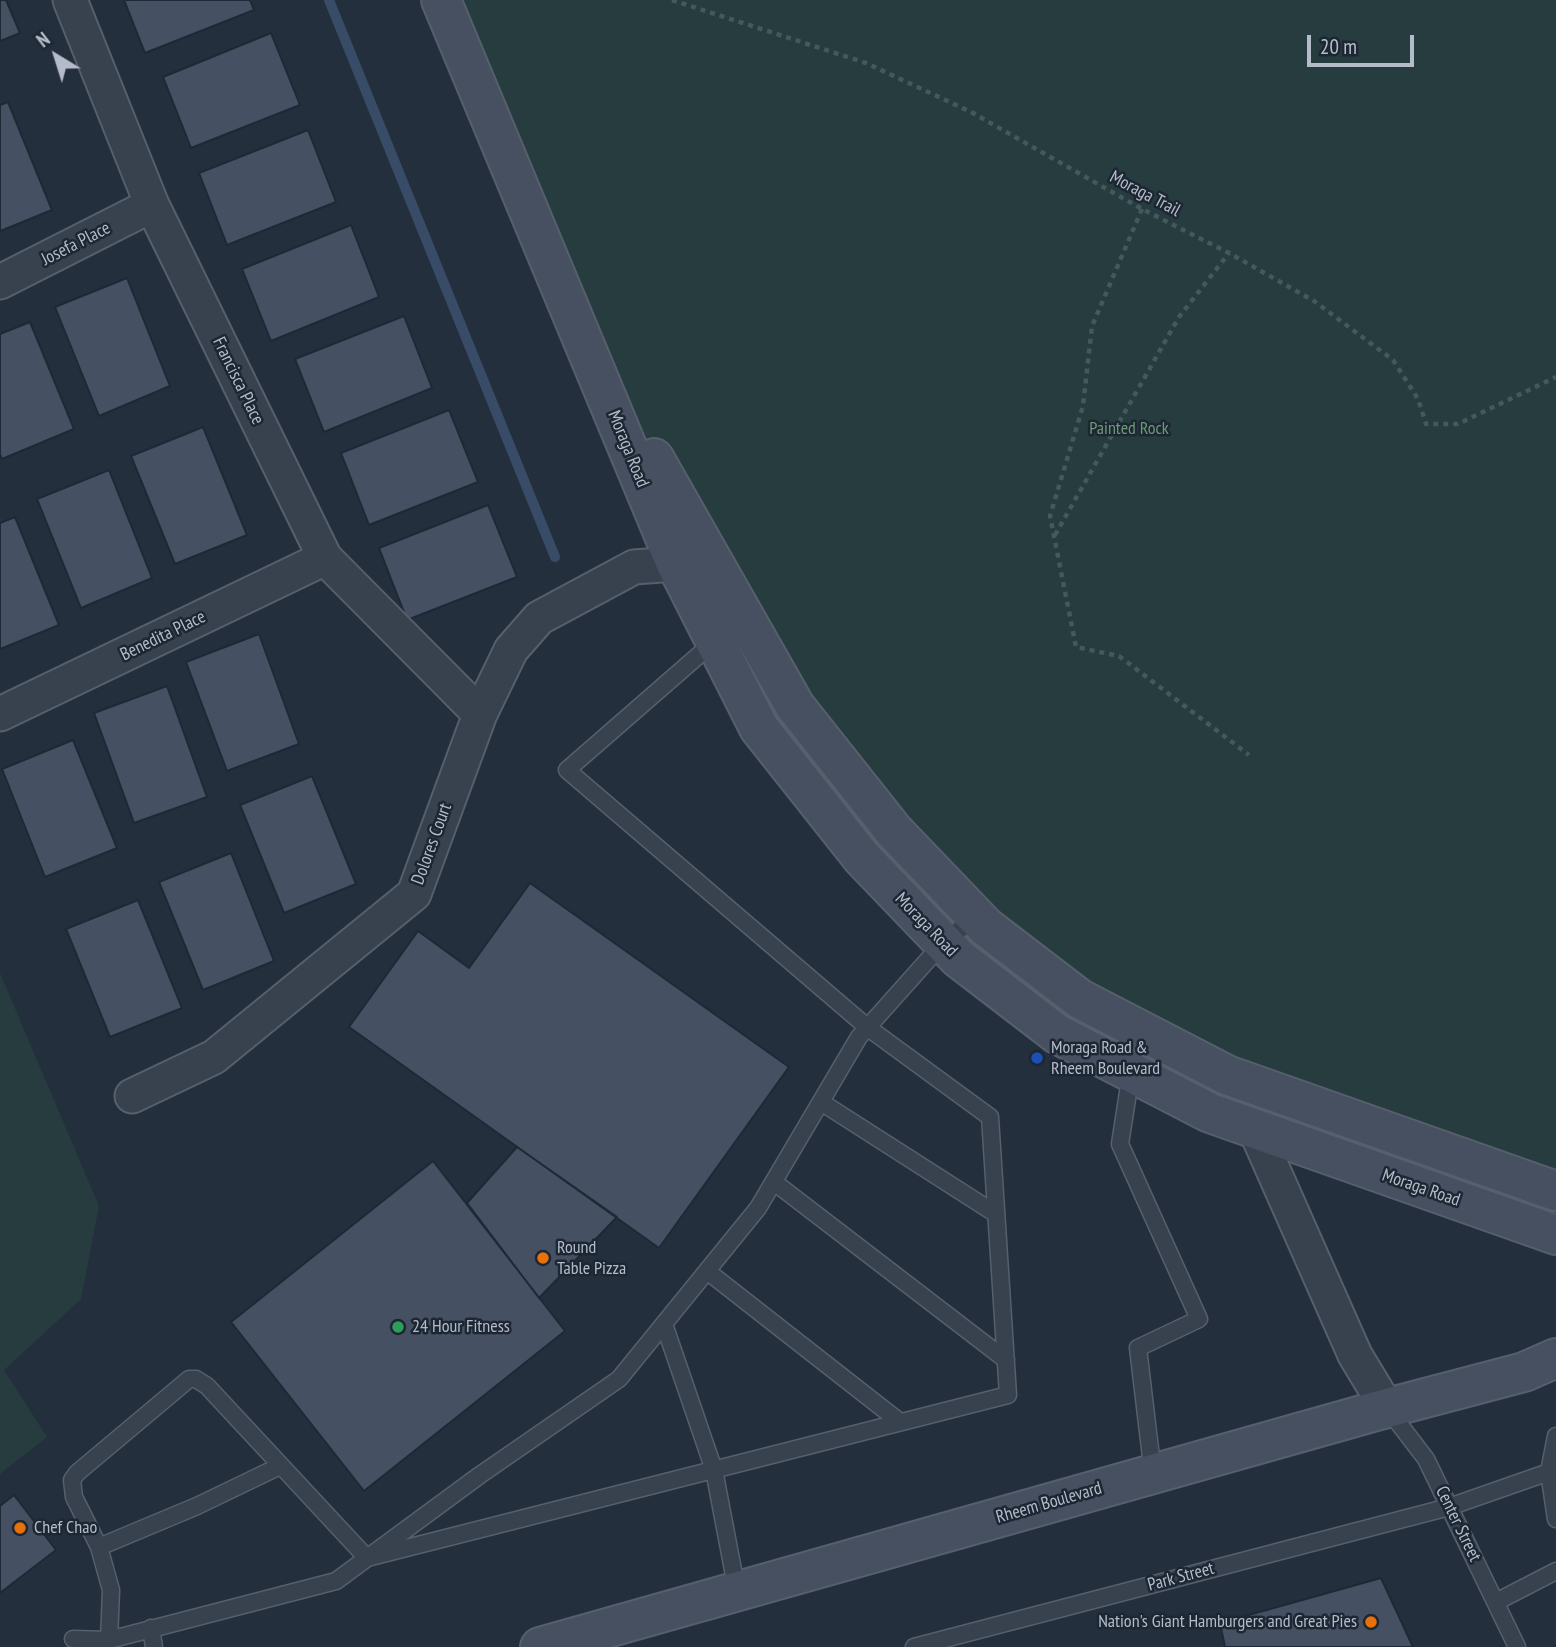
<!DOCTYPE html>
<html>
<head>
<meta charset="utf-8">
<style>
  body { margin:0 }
  #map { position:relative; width:1556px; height:1647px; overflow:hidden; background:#242f3e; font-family:"PT Sans Narrow",sans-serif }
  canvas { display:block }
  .north { position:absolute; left:21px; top:21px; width:70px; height:70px; -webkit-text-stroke:5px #1d2633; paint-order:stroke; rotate:322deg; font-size:19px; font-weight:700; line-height:28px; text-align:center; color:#b4bcc9 }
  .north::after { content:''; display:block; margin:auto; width:24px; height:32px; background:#b4bcc9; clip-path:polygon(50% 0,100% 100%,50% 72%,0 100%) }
  .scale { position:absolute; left:1307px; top:35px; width:107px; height:32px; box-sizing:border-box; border:4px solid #b4bcc9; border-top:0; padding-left:9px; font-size:21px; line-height:24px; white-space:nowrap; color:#b4bcc9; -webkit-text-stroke:5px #1d2633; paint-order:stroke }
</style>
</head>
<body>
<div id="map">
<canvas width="1556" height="1647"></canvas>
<div class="north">N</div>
<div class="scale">20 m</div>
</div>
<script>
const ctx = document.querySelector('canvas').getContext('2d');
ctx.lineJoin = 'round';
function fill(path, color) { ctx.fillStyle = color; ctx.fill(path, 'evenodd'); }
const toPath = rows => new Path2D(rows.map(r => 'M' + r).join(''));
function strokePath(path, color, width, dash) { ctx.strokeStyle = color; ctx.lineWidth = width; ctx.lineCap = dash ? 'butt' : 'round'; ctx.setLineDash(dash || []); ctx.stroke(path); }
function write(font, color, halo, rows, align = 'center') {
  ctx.font = font + ' "PT Sans Narrow",sans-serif'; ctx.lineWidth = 5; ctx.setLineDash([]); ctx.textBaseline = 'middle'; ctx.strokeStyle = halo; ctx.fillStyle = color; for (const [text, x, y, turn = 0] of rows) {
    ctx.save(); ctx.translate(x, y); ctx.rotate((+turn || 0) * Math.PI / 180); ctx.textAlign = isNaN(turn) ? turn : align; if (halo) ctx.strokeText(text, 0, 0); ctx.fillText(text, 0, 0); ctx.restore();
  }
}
fill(toPath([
  [441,0,1556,0,1556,1193,1080,999,795,706,574,316],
  [0,973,99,1206,81,1299,4,1370,47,1437,0,1474]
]), '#263c3f');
strokePath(toPath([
  [329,0,555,557]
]), '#394c67', 10);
const building = toPath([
  [0,0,6,0,20,33,0,41,0,0],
  [124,0,250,0,254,10,145,53,124,0],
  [271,33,300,105,191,148,163,77,271,33],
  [8,102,52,210,0,231,0,105,8,102],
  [308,130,336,202,227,245,199,173,308,130],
  [351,225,379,297,271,341,242,269,351,225],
  [127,278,170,386,99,416,55,307,127,278],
  [404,316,432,388,324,432,295,359,404,316],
  [30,322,74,429,2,459,0,454,0,334,30,322],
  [449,410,478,482,369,525,341,453,449,410],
  [203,427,247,535,175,564,131,456,203,427],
  [109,470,152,578,81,608,37,499,109,470],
  [488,505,517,577,407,620,379,548,488,505],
  [15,517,59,625,0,649,0,523,15,517],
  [259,634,299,744,227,771,186,662,259,634],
  [167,686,207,797,134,823,94,713,167,686],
  [73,740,117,848,45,877,2,769,73,740],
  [312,776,356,884,284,913,240,805,312,776],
  [231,853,274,961,203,990,159,882,231,853],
  [530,883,789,1067,659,1248,349,1027,418,931,469,968,530,883],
  [138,900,182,1008,110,1037,66,929,138,900],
  [517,1147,617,1217,539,1298,467,1203,517,1147],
  [433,1161,565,1331,364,1491,231,1322,433,1161],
  [14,1495,56,1550,0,1593,0,1506,14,1495],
  [1381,1578,1413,1647,1225,1647,1220,1623,1381,1578]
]);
fill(building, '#455162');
strokePath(building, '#1f2835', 2);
const lane = toPath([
  [1131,1073,1120,1144,1199,1319,1138,1348,1153,1474],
  [821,1102,996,1214],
  [774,1182,1006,1360],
  [707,1271,900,1422],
  [664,1324,714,1470,737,1591],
  [1387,1408,1426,1459,1517,1647],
  [1556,1436,1549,1472,1556,1519],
  [99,1547,197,1506,280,1466],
  [1496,1602,1556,1571],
  [151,1628,154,1647],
  [73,1639,109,1640,336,1581,480,1475,619,1379,758,1208,859,1037,943,943,975,917],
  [109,1640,111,1590,99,1547,74,1497,72,1480,77,1473,189,1379,196,1379,207,1386,367,1558,1008,1395,990,1117,867,1027,567,770,715,641],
  [914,1647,1449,1507,1549,1472]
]);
const street = toPath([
  [70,0,152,205,325,558,480,714],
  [0,282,152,205],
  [0,714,325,558],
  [132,1096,214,1057,414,894,480,714,511,650,539,618,634,567,676,564],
  [1255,1129,1355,1355,1387,1408]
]);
const secondary = toPath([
  [441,0,676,564,759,728,862,858,958,958,1057,1034,1210,1113,1556,1235],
  [654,458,795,706,894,831,986,927,1080,999,1227,1075,1556,1191],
  [540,1647,1376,1411,1524,1372,1556,1358]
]);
strokePath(lane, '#565f6c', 19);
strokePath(street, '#565f6c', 37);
strokePath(secondary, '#565f6c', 42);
strokePath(toPath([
  [672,0,866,63,971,112,1142,209,1229,253,1314,301,1393,360,1418,399,1426,424,1458,424,1556,377],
  [1142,209,1092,326,1083,406,1050,516,1076,647,1119,656,1249,755],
  [1055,535,1179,317,1229,253]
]), '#44595c', 4.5, [5, 5]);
strokePath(lane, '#38414e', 16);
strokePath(street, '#38414e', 33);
strokePath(secondary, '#465061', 38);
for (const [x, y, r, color] of [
  [1037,1058,7,"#1a4fb4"],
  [543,1258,7,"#e8710a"],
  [398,1327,7,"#2e9e5b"],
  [20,1528,7,"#e8710a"],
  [1371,1622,7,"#e8710a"]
]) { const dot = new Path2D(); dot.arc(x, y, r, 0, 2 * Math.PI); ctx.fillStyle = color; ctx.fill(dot); strokePath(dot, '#1d2633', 2.5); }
write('18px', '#b4bcc9', '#1d2633', [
  ["Moraga Trail",1145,194,28],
  ["Josefa Place",76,244,-27],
  ["Francisca Place",238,381,64],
  ["Moraga Road",628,449,68],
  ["Benedita Place",163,636,-26],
  ["Dolores Court",432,844,-70],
  ["Moraga Road",926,925,46],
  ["Moraga Road",1421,1188,19],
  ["Rheem Boulevard",1049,1503,-16],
  ["Center Street",1458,1524,64],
  ["Park Street",1181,1577,-15]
]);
write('18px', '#6b9a76', '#1d2633', [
  ["Painted Rock",1129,429]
]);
write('18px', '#b4bcc9', '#1d2633', [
  ["Moraga Road &",1051,1048],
  ["Rheem Boulevard",1051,1069],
  ["Round",557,1248],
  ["Table Pizza",557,1269],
  ["24 Hour Fitness",412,1327],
  ["Chef Chao",34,1528],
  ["Nation's Giant Hamburgers and Great Pies",1357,1622,"right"]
], 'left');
</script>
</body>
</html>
